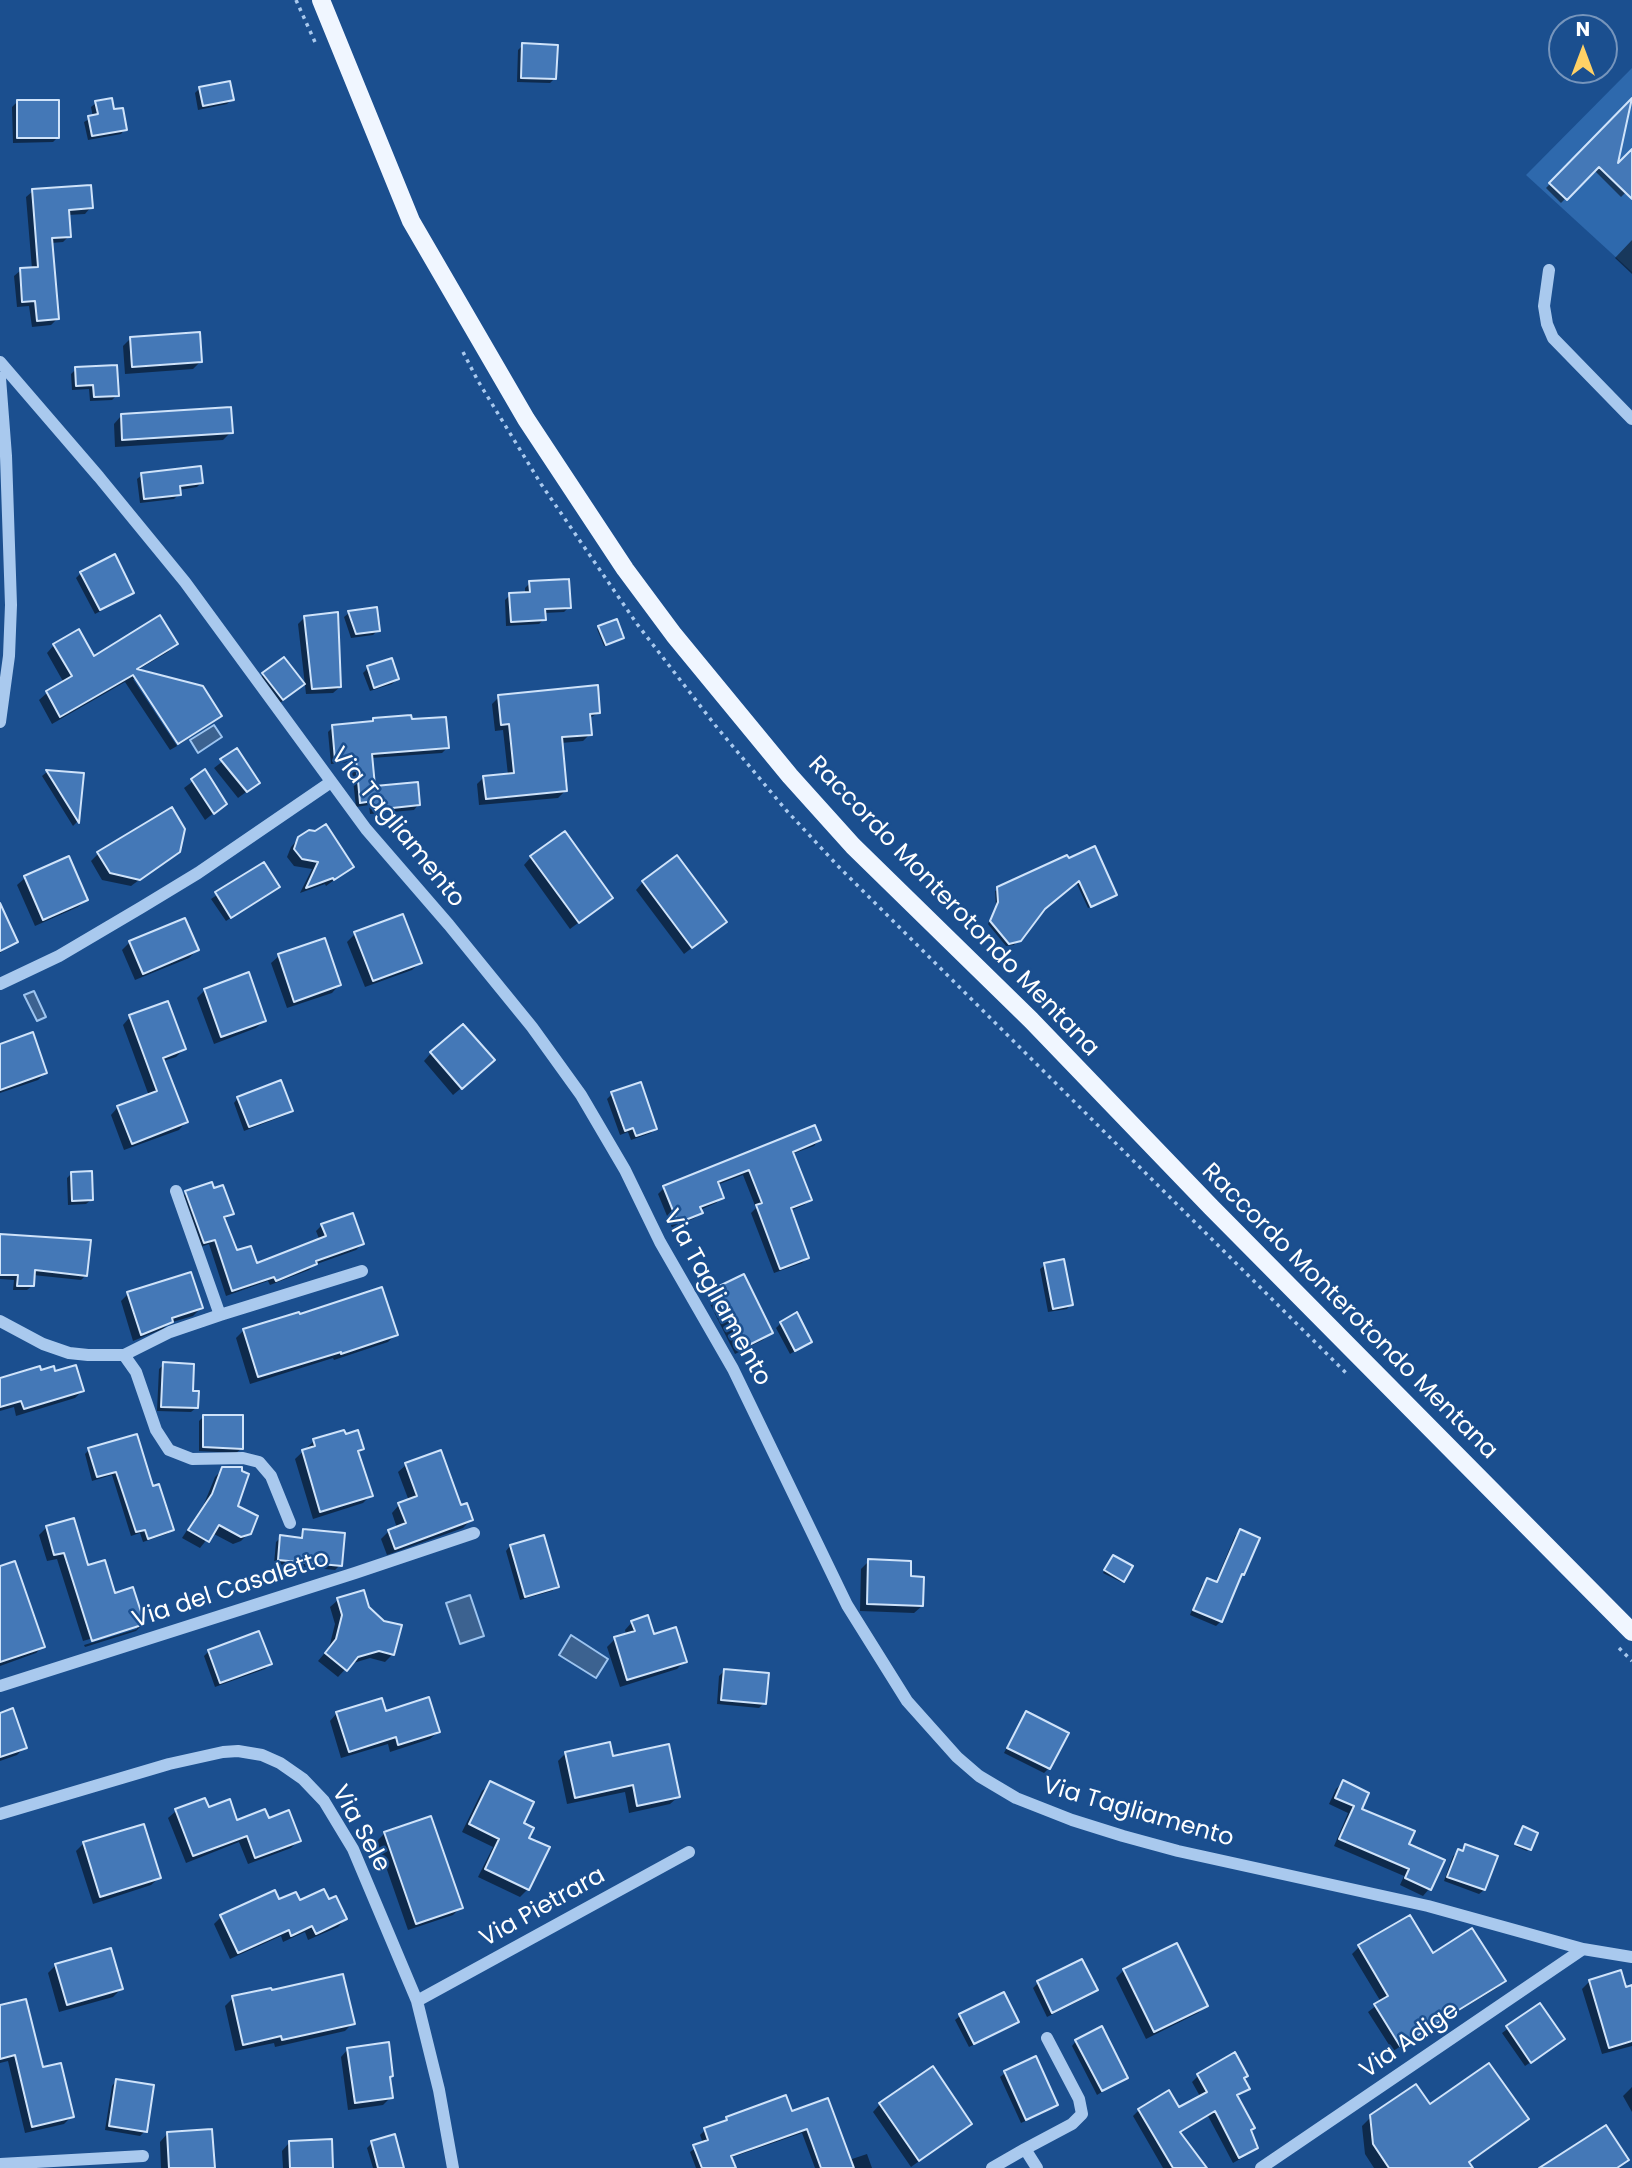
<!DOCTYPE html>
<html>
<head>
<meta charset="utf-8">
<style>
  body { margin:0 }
  #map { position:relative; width:1632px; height:2168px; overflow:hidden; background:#1b4f8f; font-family:Poppins,sans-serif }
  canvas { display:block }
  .north { position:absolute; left:1548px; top:14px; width:70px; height:70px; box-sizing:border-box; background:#1b4f8f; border:2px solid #7695bc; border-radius:50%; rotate:0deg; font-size:19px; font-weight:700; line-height:28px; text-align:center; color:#fff }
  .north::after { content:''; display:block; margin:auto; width:24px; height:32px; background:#ffd166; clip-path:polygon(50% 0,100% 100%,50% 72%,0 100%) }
</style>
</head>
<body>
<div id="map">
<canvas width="1632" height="2168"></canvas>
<div class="north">N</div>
</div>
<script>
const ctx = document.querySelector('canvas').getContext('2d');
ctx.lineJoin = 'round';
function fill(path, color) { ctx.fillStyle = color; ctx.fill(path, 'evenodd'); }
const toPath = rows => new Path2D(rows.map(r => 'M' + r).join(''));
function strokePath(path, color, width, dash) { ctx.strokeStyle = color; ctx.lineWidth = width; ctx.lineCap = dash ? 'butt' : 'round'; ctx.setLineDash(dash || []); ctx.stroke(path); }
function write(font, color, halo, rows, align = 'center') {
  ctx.font = font + ' Poppins,sans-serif'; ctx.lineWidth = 5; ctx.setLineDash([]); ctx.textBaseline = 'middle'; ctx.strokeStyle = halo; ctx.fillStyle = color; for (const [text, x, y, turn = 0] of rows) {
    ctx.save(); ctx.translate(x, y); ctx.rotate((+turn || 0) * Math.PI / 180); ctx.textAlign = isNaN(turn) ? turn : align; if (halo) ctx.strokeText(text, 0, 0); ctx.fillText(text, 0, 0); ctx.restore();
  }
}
fill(toPath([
  [1632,68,1632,272,1526,175]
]), '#2e69ad');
const water = toPath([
  [214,725,222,737,198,753,190,740,214,725],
  [34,991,46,1017,37,1021,24,995,34,991],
  [470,1595,484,1636,460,1644,446,1603,470,1595],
  [571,1635,608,1659,596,1678,559,1655,571,1635]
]);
fill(water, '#3c6290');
strokePath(water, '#9cc4f0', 2);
fill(toPath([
  [523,45,555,78,550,83,517,82,518,50],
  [199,89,232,99,227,104,198,110,195,93],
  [17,102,58,137,53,142,13,143,12,107],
  [96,103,113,111,125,129,121,134,88,140,84,122,93,117,91,107],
  [1629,104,1616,168,1632,152,1632,186,1621,197,1594,170,1561,203,1546,188],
  [33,191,91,207,85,214,68,215,69,236,63,242,51,243,57,319,51,325,32,327,29,306,17,307,14,276,21,270,32,269,26,197],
  [1632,240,1632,274,1615,258],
  [131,338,200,362,193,369,125,374,123,346],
  [76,369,117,395,112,400,90,401,89,389,72,390,71,374],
  [121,416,231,432,223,440,115,447,114,424],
  [142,475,201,483,197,487,179,490,179,494,174,499,140,503,137,479],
  [81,573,132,593,127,597,95,614,76,578],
  [530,583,569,607,564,612,544,613,544,619,539,624,506,626,505,600,510,595,525,594,525,588],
  [349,613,378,630,373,635,351,638,344,617],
  [304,618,340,687,333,693,306,694,298,624],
  [599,627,620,640,604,646,597,629],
  [176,644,168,652,136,671,220,716,212,723,180,744,138,679,133,679,177,746,170,750,125,682,52,724,39,700,47,693,64,683,47,653,54,645,93,658],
  [368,668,397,679,392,684,370,691,363,673],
  [264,674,295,691,275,707,256,682],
  [499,697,599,712,589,719,590,734,583,741,561,743,565,791,558,798,479,805,477,784,484,777,508,775,503,730,495,731,492,704],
  [373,719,447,748,442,753,371,758,374,788,418,805,414,810,370,814,369,805,356,807,351,762,331,764,328,732,333,727,369,723],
  [236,751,258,783,238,798,214,768],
  [47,772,82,775,77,822,73,826,42,776],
  [205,772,225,804,205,820,184,788],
  [299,838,352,867,326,886,325,884,300,893,312,869,294,866,287,857,291,847],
  [178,851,131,886,102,880,91,861,98,854],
  [531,857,611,898,570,929,524,865],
  [1066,857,1112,897,1088,908,1076,882,1042,909,1014,945,1006,946,988,924,996,906,995,891],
  [63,861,86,900,78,907,35,926,17,885,25,878],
  [263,864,277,887,226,921,211,899],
  [643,882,725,922,684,954,636,890],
  [0,907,16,941,0,953],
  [355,934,420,963,412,970,365,987,347,942],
  [130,942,197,950,189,958,135,980,122,950],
  [279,956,339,985,332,993,287,1008,271,963],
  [205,990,264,1021,256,1028,214,1044,197,998],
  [130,1017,184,1049,176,1057,163,1061,186,1122,179,1130,124,1150,111,1115,118,1107,149,1096,123,1025],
  [0,1046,45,1073,38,1080,0,1093],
  [431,1053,485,1068,453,1095,424,1061],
  [612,1094,655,1128,651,1133,631,1140,628,1132,620,1135,607,1099],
  [238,1098,291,1110,286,1115,244,1131,234,1103],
  [814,1127,819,1140,814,1146,792,1154,810,1200,804,1205,790,1211,807,1258,802,1263,774,1273,751,1213,756,1208,743,1175,717,1185,722,1197,716,1203,700,1210,701,1213,695,1218,672,1228,658,1194,664,1188],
  [72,1173,91,1200,86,1204,68,1205,67,1178],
  [186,1193,232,1214,224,1220,236,1253,256,1266,320,1241,316,1231,322,1225,362,1244,356,1250,314,1265,309,1270,270,1285,268,1281,226,1296,209,1244,198,1248,180,1199],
  [0,1236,86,1275,81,1280,33,1275,32,1286,27,1290,13,1290,14,1280,0,1279],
  [1045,1265,1071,1304,1067,1309,1048,1312,1040,1269],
  [714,1291,771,1332,763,1340,735,1354,707,1298],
  [128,1294,201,1308,193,1316,169,1323,163,1329,133,1341,121,1301],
  [781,1323,810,1342,790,1354,776,1328],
  [244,1330,396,1334,388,1342,334,1360,333,1358,250,1384,236,1338],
  [164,1364,191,1393,196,1408,191,1412,157,1411,159,1369],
  [40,1372,54,1373,82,1391,75,1398,16,1416,14,1407,0,1411,0,1380],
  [204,1416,241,1449,236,1453,199,1451,199,1421],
  [314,1441,362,1449,357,1454,371,1495,363,1503,313,1519,295,1459],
  [89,1450,151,1489,172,1530,167,1534,143,1542,140,1533,131,1536,112,1475,92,1481,85,1454],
  [406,1465,460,1507,471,1520,463,1528,387,1555,381,1539,389,1531,397,1528,392,1513,399,1505,409,1501,398,1472],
  [223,1469,236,1507,249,1533,241,1541,233,1544,212,1533,200,1548,182,1538,204,1504,215,1477],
  [73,1520,86,1568,143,1624,136,1631,85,1647,84,1645,137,1629,137,1625,83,1641,57,1559,47,1561,39,1535,46,1528],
  [304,1531,340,1565,335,1570,274,1564,276,1542,281,1537,299,1539],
  [1240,1531,1258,1539,1242,1574,1238,1579,1221,1621,1216,1626,1190,1615,1202,1585,1207,1580,1215,1583,1235,1536],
  [510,1546,557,1586,552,1591,520,1600,506,1551],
  [1111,1559,1123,1581,1121,1582,1103,1573],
  [869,1561,909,1578,922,1606,914,1613,860,1611,861,1569],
  [0,1568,43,1646,36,1653,0,1666],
  [338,1600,367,1608,393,1654,385,1662,370,1658,350,1664,338,1677,318,1661,329,1648,335,1624,330,1607],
  [632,1622,685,1661,677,1669,620,1687,607,1647,615,1639,626,1635,625,1630],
  [209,1651,270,1664,265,1669,215,1687,204,1656],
  [724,1671,764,1703,759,1708,717,1704,719,1676],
  [337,1713,385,1713,438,1732,430,1739,390,1752,388,1744,341,1758,330,1721],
  [1026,1713,1049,1768,1044,1773,1004,1753,1022,1718],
  [0,1714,25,1747,17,1755,0,1761],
  [566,1753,612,1758,678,1797,670,1804,629,1813,625,1792,567,1804,558,1761],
  [1343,1782,1360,1810,1407,1845,1429,1889,1423,1896,1400,1885,1404,1876,1334,1846,1348,1813,1329,1804,1336,1789],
  [490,1784,522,1824,527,1839,528,1889,520,1897,478,1877,493,1847,462,1832,482,1791],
  [208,1810,236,1822,268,1821,299,1840,291,1848,248,1864,239,1842,186,1863,168,1818,176,1811],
  [1521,1830,1529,1849,1527,1851,1515,1846],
  [385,1833,461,1907,453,1915,408,1930,377,1841],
  [84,1843,159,1878,151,1885,93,1904,76,1851],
  [1466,1846,1484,1890,1479,1894,1444,1881,1453,1856],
  [278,1901,328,1901,345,1919,338,1927,308,1940,305,1932,283,1942,281,1936,230,1959,214,1924,222,1916],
  [1409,1917,1432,1955,1504,1981,1497,1988,1393,2051,1368,2012,1381,2002,1352,1954,1359,1947],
  [1082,1961,1096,1990,1091,1995,1047,2017,1033,1988,1038,1983],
  [56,1965,121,1989,113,1997,59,2012,48,1973],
  [1124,1970,1206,2006,1198,2013,1146,2039,1116,1978],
  [1590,1981,1624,1989,1632,1987,1632,2046,1602,2054,1582,1989],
  [233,1998,353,2023,345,2031,275,2047,274,2043,235,2051,225,2006],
  [1540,2005,1558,2044,1525,2066,1502,2033],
  [0,2007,72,2116,64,2124,25,2133,8,2061,0,2063],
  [960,2016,1016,2022,1012,2026,969,2047,955,2020],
  [1076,2041,1126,2077,1097,2095,1072,2046],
  [348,2049,392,2076,388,2079,391,2097,383,2105,348,2110,341,2057],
  [1005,2073,1056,2104,1051,2109,1021,2123,1000,2077],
  [1198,2076,1242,2079,1247,2088,1236,2097,1256,2148,1249,2154,1233,2163,1208,2116,1179,2133,1205,2168,1163,2168,1133,2116,1139,2110,1169,2093,1179,2109,1201,2098,1192,2082],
  [116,2081,145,2131,140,2136,105,2130,112,2086],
  [1632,2087,1632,2112,1623,2096],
  [880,2104,970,2124,911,2167,873,2112],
  [1430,2107,1527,2119,1517,2128,1468,2164,1471,2168,1374,2168,1365,2154,1362,2126,1371,2117],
  [791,2113,849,2160,867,2154,872,2168,815,2168,802,2133,730,2158,734,2168,696,2168,690,2152,703,2143,700,2135,705,2130,722,2124,727,2119],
  [167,2134,213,2168,161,2168,160,2142],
  [289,2143,331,2168,283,2168,282,2151],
  [372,2143,403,2168,373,2168,367,2148]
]), '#0007');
const building = toPath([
  [522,43,558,45,556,79,521,78,522,43],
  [230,81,234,100,203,106,199,87,230,81],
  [112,98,114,109,123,108,127,130,92,136,88,116,98,114,95,101,112,98],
  [1632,98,1618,163,1632,149,1632,199,1599,167,1567,200,1549,183,1632,98],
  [17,100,59,100,59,138,17,138,17,100],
  [91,185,93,208,69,210,71,237,52,238,59,319,37,321,35,301,22,302,20,268,38,267,32,189,91,185],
  [200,332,202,362,132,367,130,337,200,332],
  [117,365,119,396,94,397,93,385,76,386,75,367,117,365],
  [231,407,233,433,122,440,121,414,231,407],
  [201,466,203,483,180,486,181,495,144,499,141,473,201,466],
  [115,554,134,593,100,610,80,572,115,554],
  [569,579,571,608,545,609,546,620,511,622,509,593,530,592,529,581,569,579],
  [377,607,380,631,356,634,348,611,377,607],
  [338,612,341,687,312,689,304,616,338,612],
  [160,615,178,644,137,669,203,686,222,716,178,744,133,675,60,717,46,691,72,676,53,644,79,629,94,656,160,615],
  [617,619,624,638,606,645,598,626,617,619],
  [284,657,305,684,283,700,262,673,284,657],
  [392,658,399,679,374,688,367,666,392,658],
  [598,685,600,713,590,714,592,735,562,737,567,791,486,799,483,776,514,773,509,724,501,725,498,695,598,685],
  [411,715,412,719,446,717,449,748,372,754,375,786,418,782,420,805,374,810,373,801,360,803,356,758,335,760,332,725,373,721,373,718,411,715],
  [237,748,260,783,247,792,220,759,237,748],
  [205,769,227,804,214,814,191,779,205,769],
  [46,770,84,773,79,823,46,770],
  [172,807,185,829,180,852,140,880,110,873,97,852,172,807],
  [326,824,354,867,334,880,333,878,306,888,318,862,302,859,294,849,298,837,309,830,315,831,326,824],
  [565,831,613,898,579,923,530,856,565,831],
  [1095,846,1117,895,1091,907,1079,881,1045,909,1021,941,1009,944,990,921,998,902,997,887,1067,855,1069,858,1095,846],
  [677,855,727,922,692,948,642,881,677,855],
  [69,856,88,900,43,920,24,876,69,856],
  [264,862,280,887,231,918,215,892,264,862],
  [0,903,18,942,0,951,0,903],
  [403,914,422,963,373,981,354,932,403,914],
  [185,918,199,950,143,974,129,941,185,918],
  [325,938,341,985,294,1002,278,954,325,938],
  [249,972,266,1021,221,1037,204,989,249,972],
  [168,1001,186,1049,163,1058,188,1122,132,1144,117,1106,157,1091,129,1015,168,1001],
  [463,1024,495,1060,462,1089,430,1052,463,1024],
  [33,1032,47,1073,0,1090,0,1044,33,1032],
  [281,1080,293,1111,249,1127,237,1097,281,1080],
  [641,1082,657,1129,636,1136,633,1128,625,1131,611,1092,641,1082],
  [815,1125,821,1140,793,1152,812,1200,791,1208,809,1258,780,1269,756,1205,762,1203,749,1170,718,1182,724,1198,700,1207,703,1213,678,1223,663,1186,815,1125],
  [92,1171,93,1200,72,1201,71,1172,92,1171],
  [212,1182,214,1188,223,1185,234,1214,224,1217,237,1250,251,1246,257,1263,326,1236,321,1224,353,1213,364,1244,316,1261,317,1264,276,1281,274,1277,232,1291,215,1240,204,1243,185,1191,212,1182],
  [0,1234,91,1240,87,1276,35,1270,34,1286,17,1286,18,1275,0,1275,0,1234],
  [1064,1259,1073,1305,1053,1309,1044,1263,1064,1259],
  [191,1272,203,1308,172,1318,173,1322,141,1335,127,1292,191,1272],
  [744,1274,773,1333,743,1348,713,1289,744,1274],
  [382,1287,398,1335,341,1354,341,1352,258,1377,243,1329,299,1312,300,1314,382,1287],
  [797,1312,812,1342,795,1351,780,1322,797,1312],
  [163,1362,194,1364,193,1391,199,1391,198,1408,161,1407,163,1362],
  [76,1365,84,1391,24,1409,21,1401,0,1407,0,1378,40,1366,41,1370,54,1366,55,1371,76,1365],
  [203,1415,243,1415,243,1449,203,1447,203,1415],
  [344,1430,346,1434,358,1430,364,1449,358,1451,373,1496,320,1512,302,1450,315,1446,313,1439,344,1430],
  [137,1434,153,1486,159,1484,174,1530,148,1539,145,1530,136,1532,116,1472,97,1477,88,1448,137,1434],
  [441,1450,461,1505,467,1503,473,1520,395,1549,388,1530,406,1523,398,1503,417,1496,405,1463,441,1450],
  [222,1467,242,1467,242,1471,249,1474,238,1506,258,1516,251,1534,241,1537,219,1525,209,1542,188,1530,212,1494,222,1467],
  [74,1518,88,1565,105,1560,115,1593,133,1587,145,1624,92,1641,64,1553,54,1555,46,1526,74,1518],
  [303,1529,345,1533,342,1566,278,1560,280,1535,302,1538,303,1529],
  [1240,1529,1260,1538,1244,1575,1242,1574,1222,1622,1193,1610,1207,1578,1217,1582,1240,1529],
  [544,1535,559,1587,525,1597,510,1545,544,1535],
  [1113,1555,1133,1566,1124,1582,1104,1570,1113,1555],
  [868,1559,911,1561,911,1576,924,1577,923,1606,867,1604,868,1559],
  [15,1561,45,1647,0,1662,0,1566,15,1561],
  [364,1590,369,1607,384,1621,402,1625,394,1655,379,1651,358,1657,347,1671,325,1653,336,1639,342,1615,337,1598,364,1590],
  [648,1615,654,1634,676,1627,687,1662,627,1680,614,1637,635,1631,631,1621,648,1615],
  [259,1631,272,1664,220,1683,208,1650,259,1631],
  [724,1669,769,1673,766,1704,721,1700,724,1669],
  [429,1697,440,1732,398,1745,396,1737,349,1752,336,1712,382,1698,386,1711,429,1697],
  [13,1708,27,1748,0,1757,0,1713,13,1708],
  [1026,1711,1069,1733,1050,1769,1007,1748,1026,1711],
  [610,1742,613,1756,669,1744,680,1797,637,1806,633,1785,575,1798,565,1752,610,1742],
  [1343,1780,1369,1793,1362,1809,1415,1831,1409,1844,1445,1860,1431,1890,1405,1878,1409,1869,1339,1839,1354,1806,1335,1798,1343,1780],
  [490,1781,534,1802,524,1823,534,1828,529,1838,550,1847,529,1890,485,1869,499,1839,469,1824,490,1781],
  [205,1798,209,1807,230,1799,237,1820,265,1809,269,1818,289,1810,301,1841,255,1858,247,1836,193,1856,175,1809,205,1798],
  [431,1816,463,1908,416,1924,384,1832,431,1816],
  [144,1824,161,1878,100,1897,83,1842,144,1824],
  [1523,1826,1538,1833,1531,1850,1515,1844,1523,1826],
  [1465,1844,1498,1856,1485,1890,1447,1877,1458,1849,1463,1851,1465,1844],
  [324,1889,329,1899,336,1896,347,1919,316,1934,312,1926,291,1936,289,1930,238,1953,220,1915,275,1890,279,1899,296,1892,300,1900,324,1889],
  [1410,1915,1433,1953,1472,1928,1506,1981,1400,2046,1374,2004,1388,1996,1358,1945,1410,1915],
  [1177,1943,1208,2006,1154,2032,1123,1969,1177,1943],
  [111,1948,123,1989,67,2005,55,1964,111,1948],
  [1082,1959,1098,1990,1052,2013,1037,1981,1082,1959],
  [1621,1970,1626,1987,1632,1985,1632,2041,1609,2048,1589,1980,1621,1970],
  [343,1974,355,2024,282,2040,281,2036,243,2045,232,1996,271,1988,272,1990,343,1974],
  [1004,1992,1019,2022,974,2044,959,2014,1004,1992],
  [26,1999,43,2067,61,2063,74,2117,32,2127,15,2055,0,2059,0,2005,26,1999],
  [1540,2003,1565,2039,1531,2063,1506,2026,1540,2003],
  [1102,2026,1128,2078,1102,2091,1075,2040,1102,2026],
  [389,2042,393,2076,390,2077,393,2098,355,2103,347,2048,389,2042],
  [1235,2052,1248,2076,1244,2078,1250,2089,1237,2095,1255,2128,1251,2130,1258,2148,1239,2158,1215,2111,1180,2132,1207,2168,1173,2168,1138,2109,1169,2090,1179,2107,1207,2092,1197,2074,1235,2052],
  [1036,2056,1058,2105,1026,2120,1004,2071,1036,2056],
  [1489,2063,1529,2119,1469,2162,1473,2168,1389,2168,1373,2144,1370,2115,1416,2084,1430,2104,1489,2063],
  [933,2066,972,2124,919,2161,879,2103,933,2066],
  [116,2079,154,2085,147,2132,109,2126,116,2079],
  [786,2095,792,2111,828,2098,854,2168,821,2168,807,2129,731,2156,736,2168,702,2168,693,2145,708,2140,704,2128,727,2120,726,2117,786,2095],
  [1606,2125,1629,2160,1617,2168,1539,2168,1606,2125],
  [212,2129,215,2168,169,2168,167,2132,212,2129],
  [395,2134,404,2168,378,2168,371,2141,395,2134],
  [332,2139,333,2168,290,2168,289,2141,332,2139]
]);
fill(building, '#4478b7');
strokePath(building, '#cfe3fa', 2);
strokePath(toPath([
  [296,0,315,42],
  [463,352,478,381,541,484,637,624,715,725,786,810,837,865,1347,1374],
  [1619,1648,1632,1661]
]), '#a9c9ee', 3.5, [3.5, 5]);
strokePath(toPath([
  [1549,270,1544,306,1547,324,1553,338,1632,419],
  [0,362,99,477,185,582,366,829,449,925,532,1027,581,1095,625,1170,660,1242,733,1369,847,1605,907,1701,957,1757,979,1776,1016,1798,1072,1820,1123,1836,1178,1851,1428,1906,1583,1949,1632,1957],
  [0,378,6,456,11,605,9,656,0,722],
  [0,984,59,956,142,907,198,873,331,782],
  [220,1315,362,1271],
  [0,1321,43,1344,69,1353,88,1355,124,1355,136,1372,156,1430,169,1450,192,1459,243,1458,259,1462,271,1476,290,1523],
  [124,1355,170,1332,220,1315,176,1191],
  [0,1686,355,1573,474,1533],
  [0,1814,169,1764,223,1752,238,1751,262,1755,280,1763,303,1779,324,1801,353,1849,417,2001,439,2090,453,2168],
  [417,2001,689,1852],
  [1025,2149,1072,2124,1082,2114,1079,2099,1047,2038],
  [0,2164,143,2156],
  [992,2168,1025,2149,1037,2168],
  [1261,2168,1583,1949]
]), '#a9c9ee', 12);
strokePath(toPath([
  [321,0,411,221,526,419,625,569,674,635,790,776,853,846,1031,1020,1211,1207,1632,1632]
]), '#f0f6ff', 18);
write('24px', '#fff', '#1b4f8f', [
  ["Via Tagliamento",397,828,51],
  ["Raccordo Monterotondo Mentana",953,907,46],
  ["Via Tagliamento",716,1298,61],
  ["Raccordo Monterotondo Mentana",1349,1312,45],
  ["Via del Casaletto",231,1590,-18],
  ["Via Tagliamento",1138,1813,16],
  ["Via Sele",360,1829,61],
  ["Via Pietrara",543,1908,-29],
  ["Via Adige",1410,2041,-35]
]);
</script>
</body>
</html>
